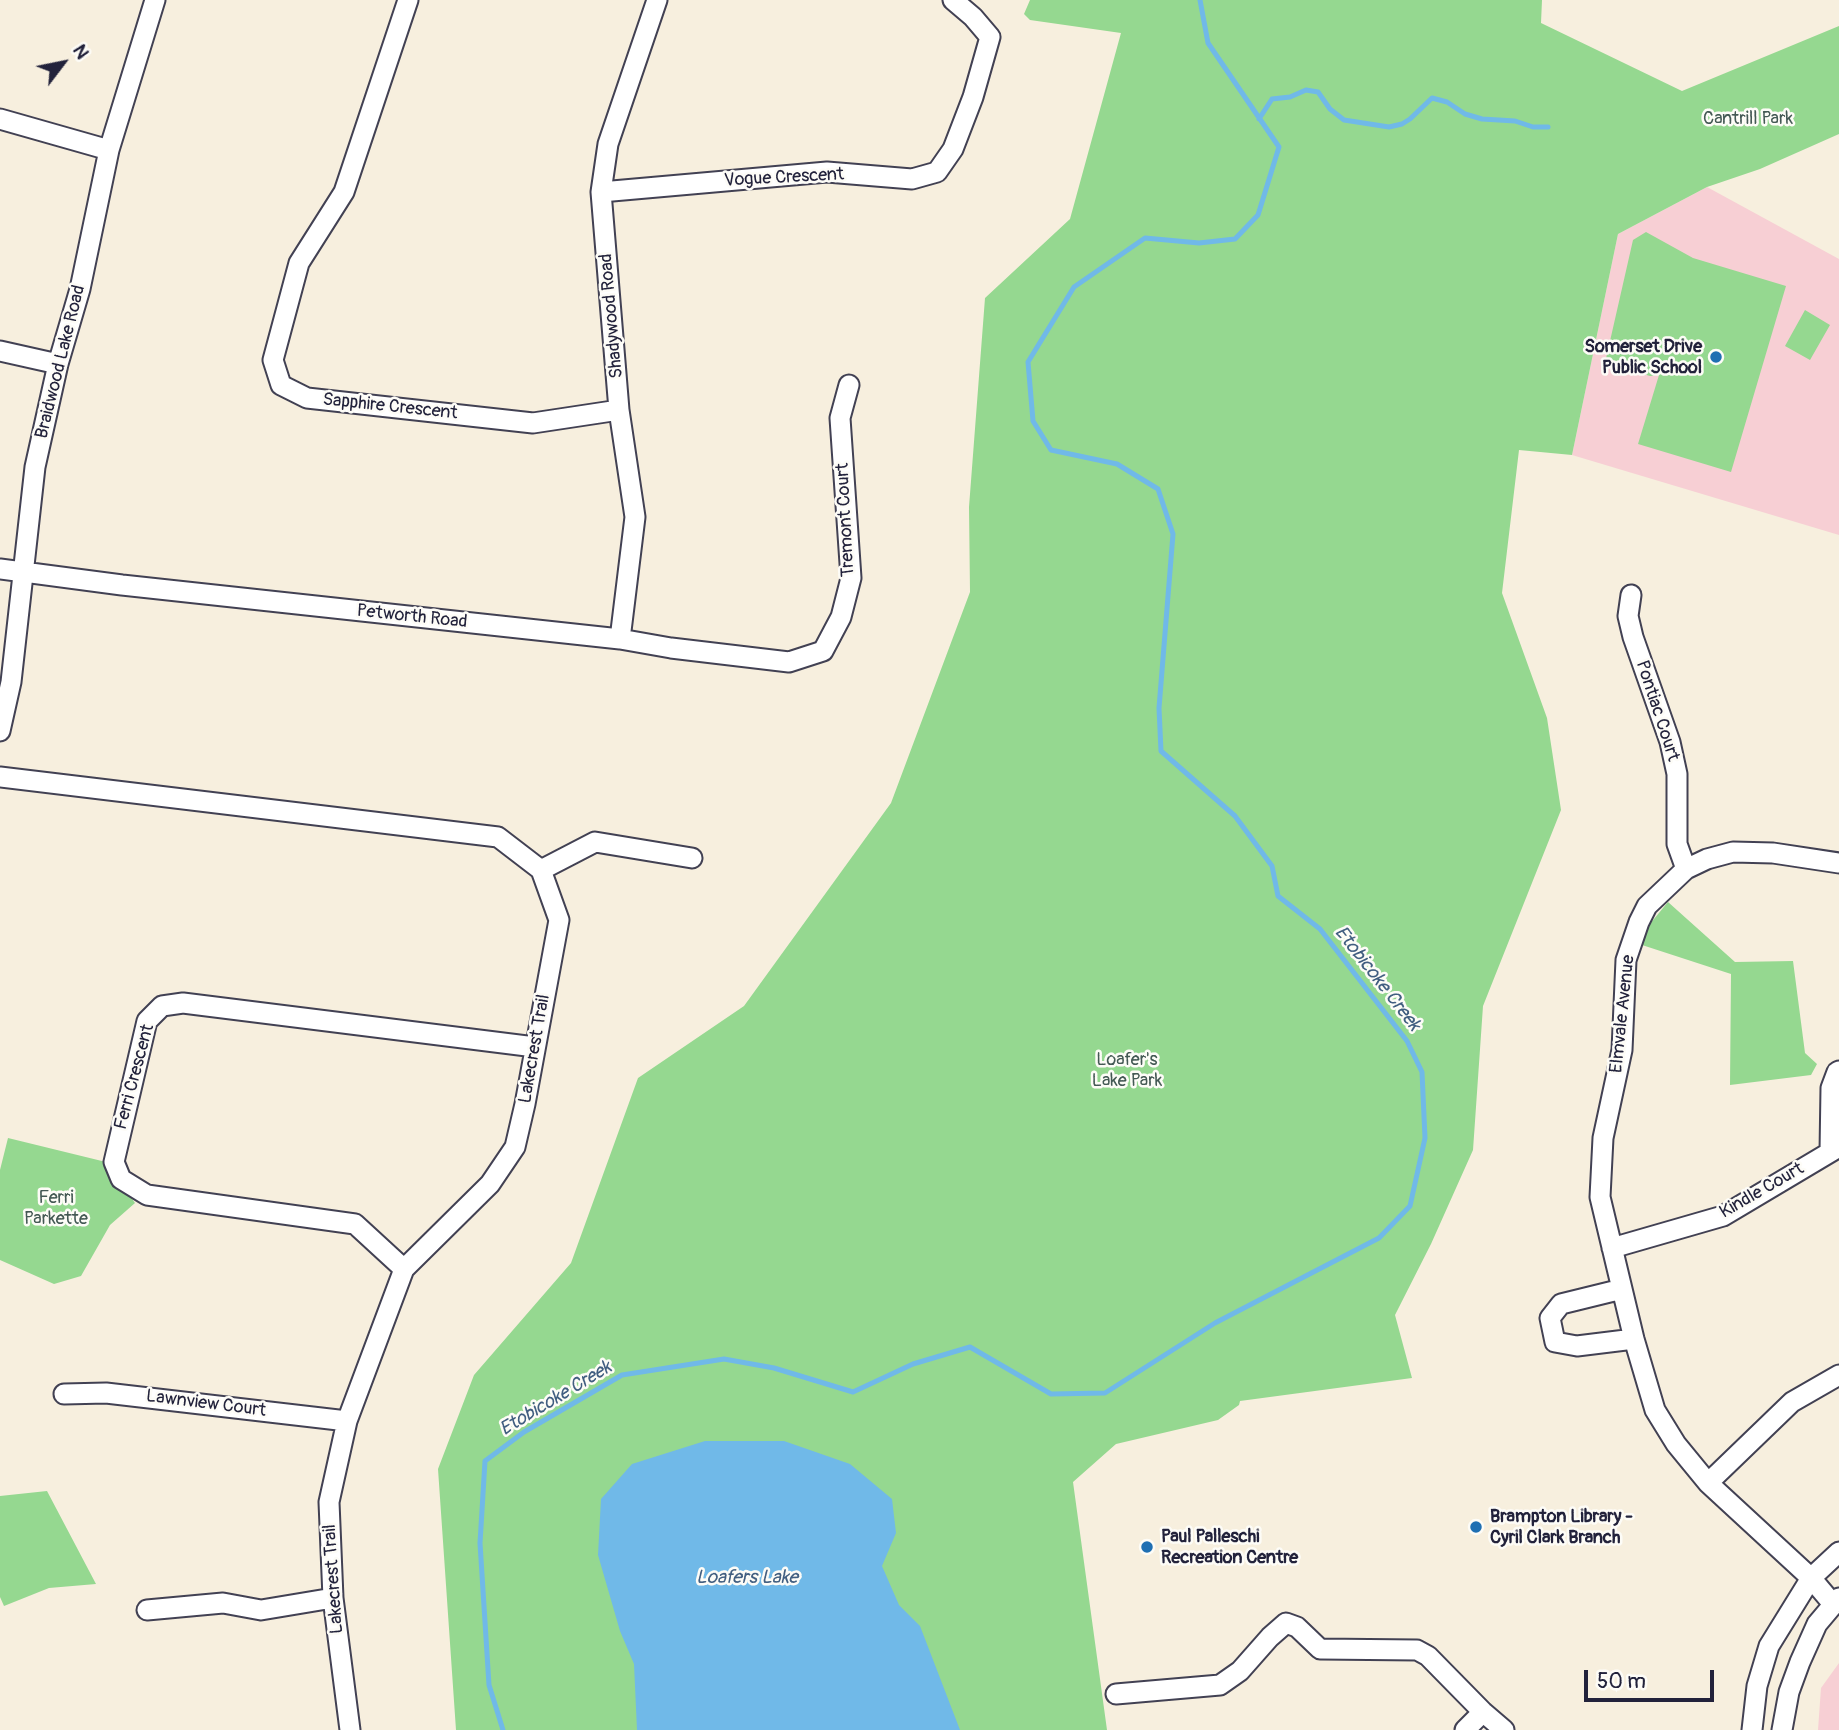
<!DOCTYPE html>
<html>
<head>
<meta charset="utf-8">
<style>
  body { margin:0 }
  #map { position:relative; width:1839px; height:1730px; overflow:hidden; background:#f7efde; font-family:Pangolin,sans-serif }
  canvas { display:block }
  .north { position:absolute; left:28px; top:28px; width:70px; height:70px; -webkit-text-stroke:5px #fdfcf7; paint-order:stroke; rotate:58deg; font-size:19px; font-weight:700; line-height:28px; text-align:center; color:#22223b }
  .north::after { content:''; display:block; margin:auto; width:24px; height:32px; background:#22223b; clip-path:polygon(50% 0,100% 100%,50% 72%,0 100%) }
  .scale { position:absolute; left:1584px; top:1670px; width:130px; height:32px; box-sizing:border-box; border:4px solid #22223b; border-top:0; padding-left:9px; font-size:21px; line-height:24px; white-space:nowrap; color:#22223b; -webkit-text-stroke:5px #fdfcf7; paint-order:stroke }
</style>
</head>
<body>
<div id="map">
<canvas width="1839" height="1730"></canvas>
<div class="north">N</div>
<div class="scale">50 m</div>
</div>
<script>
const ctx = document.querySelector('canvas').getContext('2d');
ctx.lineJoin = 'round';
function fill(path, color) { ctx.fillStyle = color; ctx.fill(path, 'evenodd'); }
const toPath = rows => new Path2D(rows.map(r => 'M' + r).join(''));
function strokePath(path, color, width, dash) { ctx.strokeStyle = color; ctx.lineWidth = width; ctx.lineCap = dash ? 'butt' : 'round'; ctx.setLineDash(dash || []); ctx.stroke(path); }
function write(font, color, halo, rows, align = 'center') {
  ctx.font = font + ' Pangolin,sans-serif'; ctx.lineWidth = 5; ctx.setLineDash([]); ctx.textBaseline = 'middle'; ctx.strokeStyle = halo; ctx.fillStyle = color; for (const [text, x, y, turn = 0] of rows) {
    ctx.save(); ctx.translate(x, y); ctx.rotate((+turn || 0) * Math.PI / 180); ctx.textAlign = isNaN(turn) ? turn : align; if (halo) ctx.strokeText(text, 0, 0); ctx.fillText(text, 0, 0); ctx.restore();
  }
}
fill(toPath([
  [1707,187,1839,259,1839,535,1572,455,1618,234],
  [1839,1663,1839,1730,1818,1730,1821,1688]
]), '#f7cfd4');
fill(toPath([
  [1030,0,1542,0,1541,23,1682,91,1839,26,1839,134,1760,169,1707,187,1618,234,1572,455,1519,450,1502,593,1547,718,1561,810,1483,1006,1473,1150,1431,1244,1395,1315,1412,1378,1240,1401,1239,1405,1218,1420,1116,1444,1073,1482,1107,1730,456,1730,438,1469,474,1375,571,1263,638,1078,744,1006,891,803,970,592,969,507,985,298,1070,219,1121,33,1030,20,1024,14],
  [1646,232,1693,258,1786,286,1731,472,1638,444,1659,375,1650,376,1605,363,1633,240],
  [1805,310,1830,325,1810,360,1785,346],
  [1668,902,1735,962,1793,961,1805,1053,1817,1064,1811,1075,1730,1085,1731,974,1642,945,1649,925],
  [8,1138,106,1162,135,1203,110,1225,81,1276,54,1284,0,1260,0,1170],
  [47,1491,96,1584,49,1588,4,1606,0,1597,0,1496]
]), '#95d890');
fill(toPath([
  [705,1441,784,1441,850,1464,892,1499,896,1533,882,1566,899,1605,920,1626,960,1730,637,1730,634,1664,620,1631,598,1555,601,1499,632,1464]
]), '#70b9e8');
strokePath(toPath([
  [1259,119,1272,99,1290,97,1306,90,1318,92,1330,109,1344,120,1389,127,1402,124,1410,119,1432,98,1447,102,1465,114,1482,119,1515,121,1533,127,1548,127],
  [503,1730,489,1685,480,1543,485,1461,524,1432,622,1375,724,1359,774,1368,853,1392,913,1364,970,1347,1051,1394,1105,1393,1215,1323,1379,1238,1410,1206,1425,1138,1422,1072,1407,1041,1320,929,1278,896,1272,866,1235,816,1161,751,1159,708,1173,534,1158,489,1117,464,1051,450,1033,421,1028,362,1074,287,1145,238,1199,243,1235,239,1258,215,1279,147,1208,43,1200,0]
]), '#70b9e8', 5);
const minor = toPath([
  [408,0,344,192,299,263,273,360,281,385,307,398,533,423,619,410],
  [0,119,109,150],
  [601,192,827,172,912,179,937,172,953,149,973,97,990,37,973,17,953,0],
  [0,351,58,364],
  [0,569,122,585,620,639,671,648,789,662,823,651,841,617,851,578,840,418,849,385],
  [1631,595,1628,616,1633,637,1670,742,1677,774,1677,844,1686,869],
  [620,639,635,517,619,410,601,192,608,144,657,0],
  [0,731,11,682,35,467,58,364,80,289,109,150,155,0],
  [0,777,498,837,541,870,559,920,525,1104,515,1147,490,1184,404,1269,347,1421,329,1502,333,1598,350,1730],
  [541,870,595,842,692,858],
  [1830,1152,1831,1088,1837,1072,1839,1071],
  [1612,1248,1723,1216,1839,1147],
  [404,1269,355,1224,147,1195,121,1179,114,1162,147,1021,162,1006,183,1003,535,1047],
  [1622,1289,1561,1304,1550,1318,1555,1342,1577,1346,1634,1339],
  [64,1394,106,1393,347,1421],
  [1708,1483,1792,1402,1839,1375],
  [1833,1604,1811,1578,1708,1483,1676,1444,1655,1410,1634,1339,1600,1197,1603,1138,1622,1050,1626,960,1639,922,1647,906,1686,869,1707,859,1733,852,1773,853,1839,863],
  [147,1610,223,1603,261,1610,333,1598],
  [1116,1694,1220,1685,1240,1671,1270,1637,1286,1623,1297,1627,1320,1649,1417,1650,1428,1656,1483,1712,1504,1730],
  [1465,1730,1483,1712],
  [1752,1730,1757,1686,1769,1646,1811,1578,1839,1552],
  [1782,1730,1789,1692,1800,1662,1817,1624,1839,1598]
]);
strokePath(minor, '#424153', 23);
strokePath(minor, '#fff', 19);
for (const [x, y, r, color] of [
  [1716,357,7,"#1f6fb2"],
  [1476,1527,7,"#1f6fb2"],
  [1147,1547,7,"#1f6fb2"]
]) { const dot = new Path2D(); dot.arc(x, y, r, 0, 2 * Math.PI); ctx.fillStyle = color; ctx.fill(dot); strokePath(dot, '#fdfcf7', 2.5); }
write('18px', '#445954', '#fdfcf7', [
  ["Cantrill Park",1748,119],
  ["Loafer's",1127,1060],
  ["Lake Park",1127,1081],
  ["Ferri",56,1198],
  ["Parkette",56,1219]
]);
write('18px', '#22223b', '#fdfcf7', [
  ["Vogue Crescent",784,178,-3],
  ["Shadywood Road",612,316,-95],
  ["Braidwood Lake Road",61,362,-76],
  ["Sapphire Crescent",390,407,6],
  ["Tremont Court",846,520,-93],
  ["Petworth Road",412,617,6],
  ["Pontiac Court",1657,711,72],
  ["Elmvale Avenue",1623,1014,-84],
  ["Lakecrest Trail",535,1049,-80],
  ["Ferri Crescent",135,1077,-75],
  ["Kindle Court",1762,1191,-30],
  ["Lawnview Court",206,1404,7],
  ["Lakecrest Trail",334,1579,-94]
]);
write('bold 18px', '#22223b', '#fdfcf7', [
  ["Somerset Drive",1702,347,"right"],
  ["Public School",1702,368,"right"],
  ["Brampton Library -",1490,1517],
  ["Cyril Clark Branch",1490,1538],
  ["Paul Palleschi",1161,1537],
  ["Recreation Centre",1161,1558]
], 'left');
write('italic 19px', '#415e80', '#fdfcf7', [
  ["Etobicoke Creek",1377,979,52],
  ["Etobicoke Creek",556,1399,-31],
  ["Loafers Lake",747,1578]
]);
</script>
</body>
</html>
